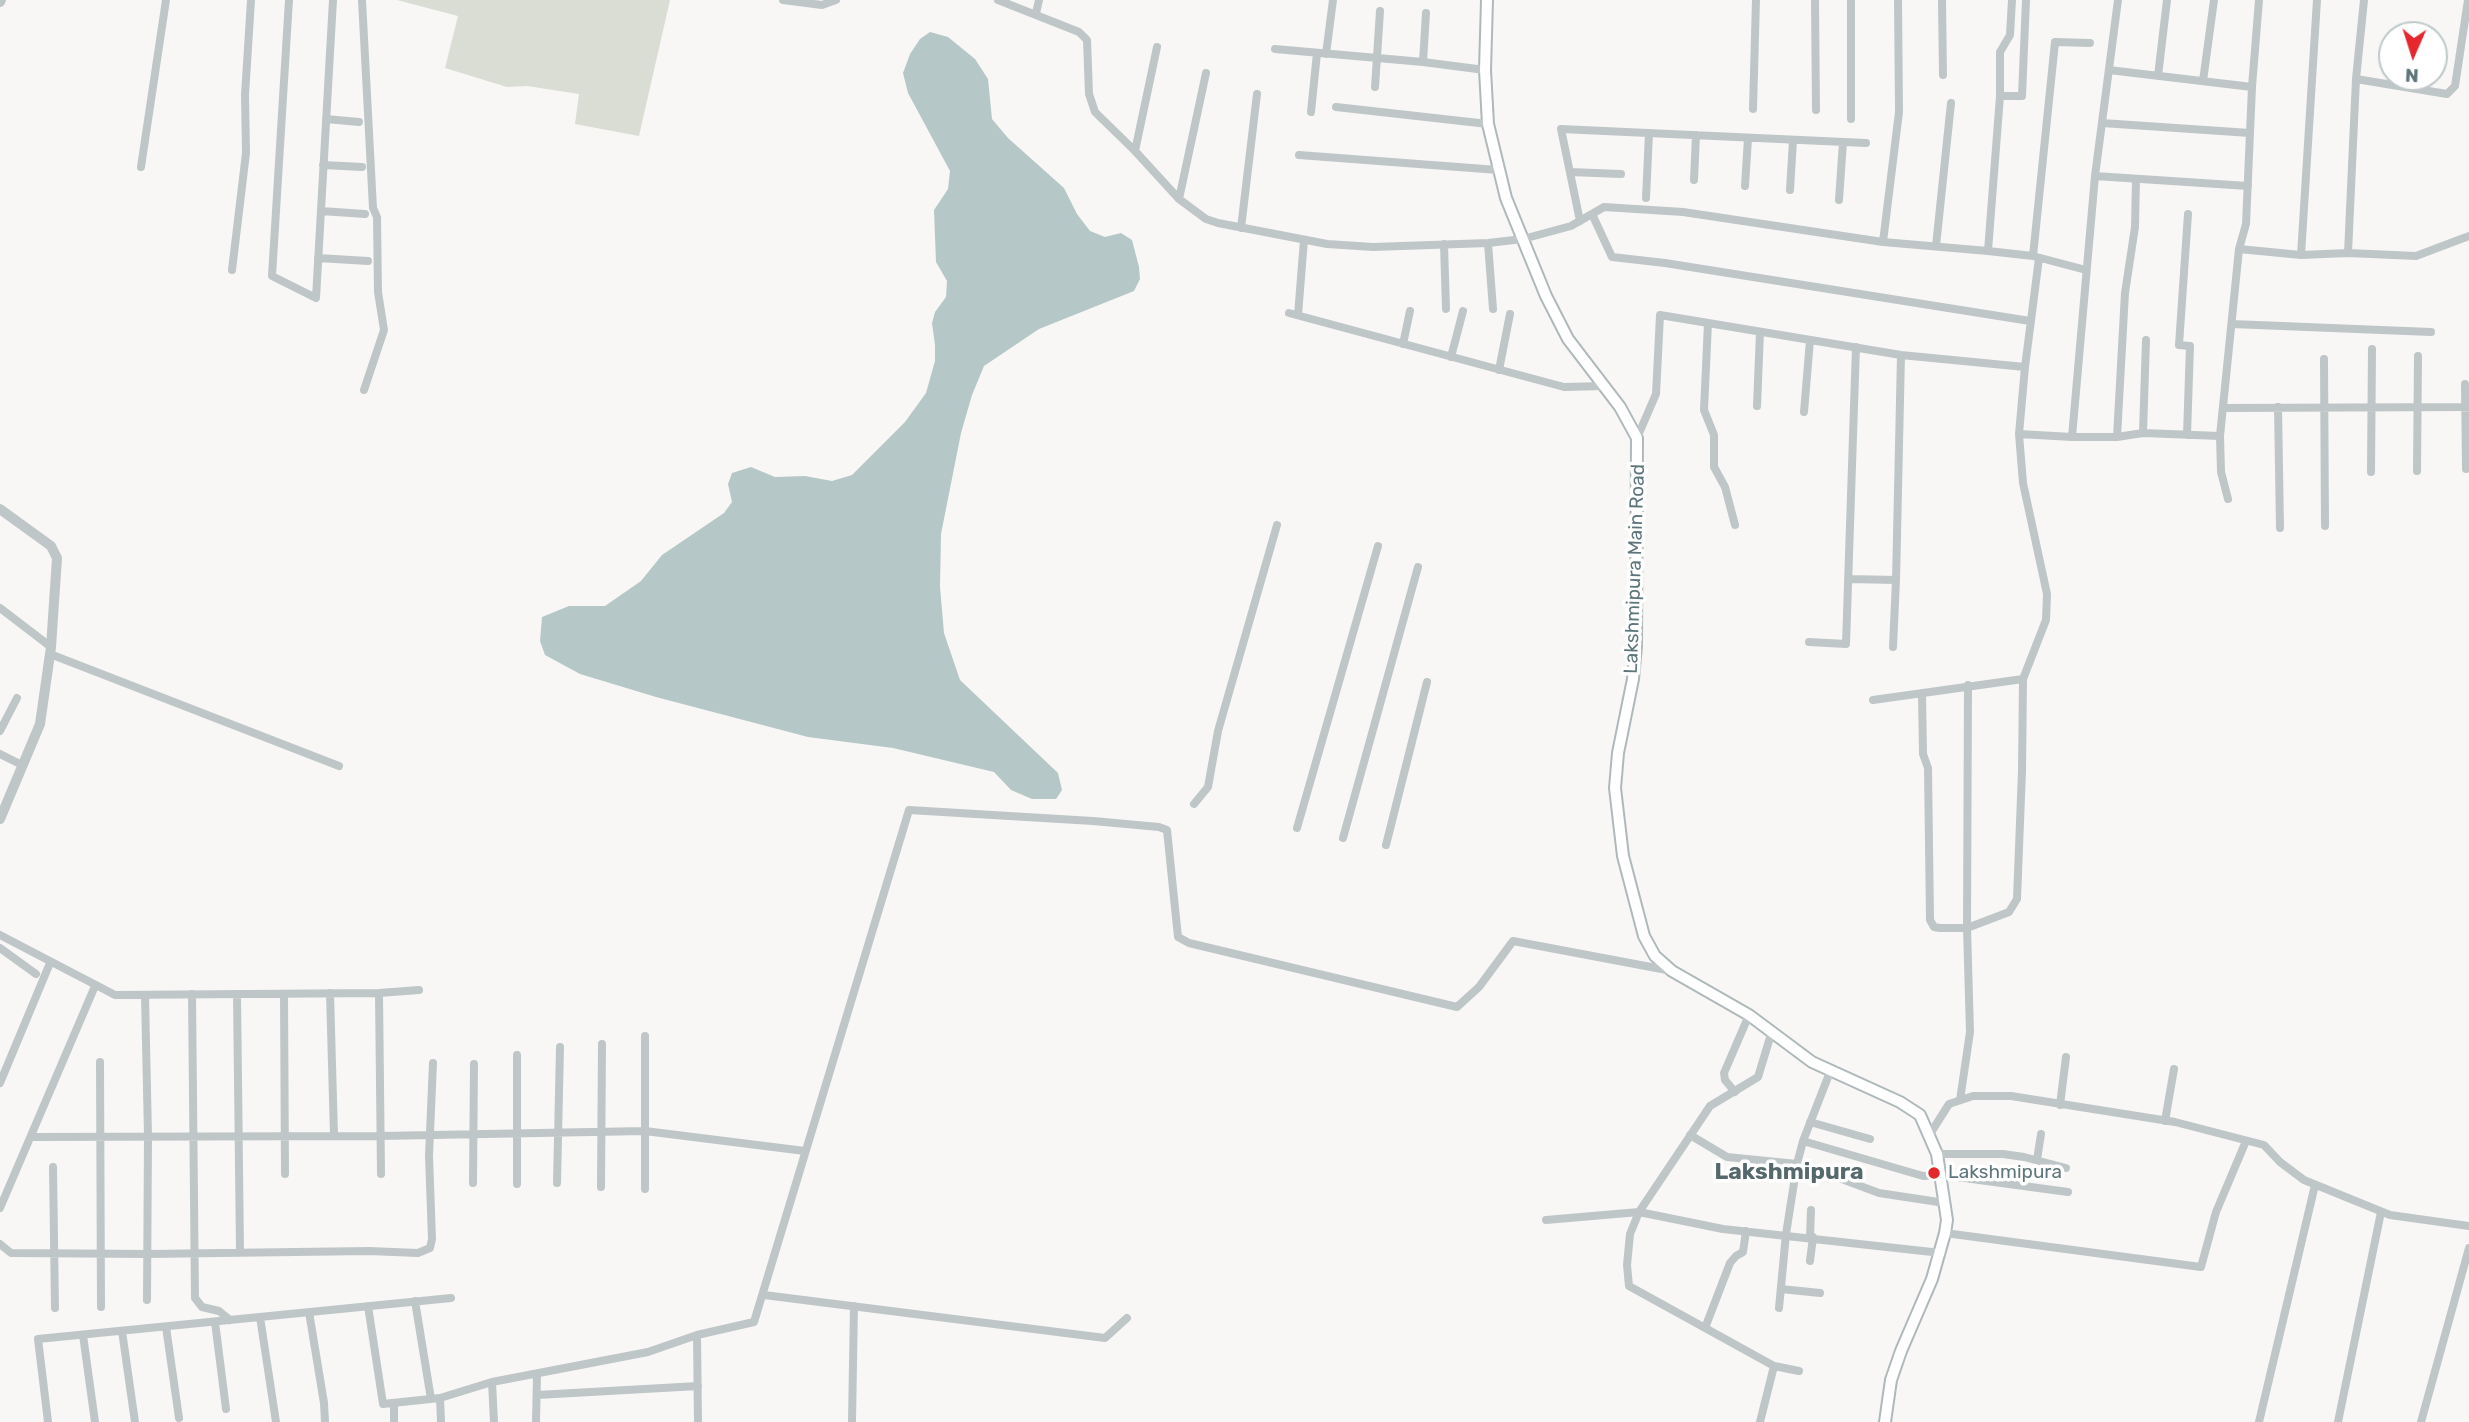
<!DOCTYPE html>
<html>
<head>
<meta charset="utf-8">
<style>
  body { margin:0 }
  #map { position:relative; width:2469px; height:1422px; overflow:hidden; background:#f8f7f5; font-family:Rubik,sans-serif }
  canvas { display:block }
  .north { position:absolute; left:2378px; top:21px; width:70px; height:70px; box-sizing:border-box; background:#fff; border:2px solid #bfc8ca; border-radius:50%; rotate:183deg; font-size:19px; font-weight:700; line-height:28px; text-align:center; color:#5e767b }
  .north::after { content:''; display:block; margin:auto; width:24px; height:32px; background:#e5282e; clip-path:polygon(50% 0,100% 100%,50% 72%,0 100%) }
</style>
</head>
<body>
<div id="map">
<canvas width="2469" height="1422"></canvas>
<div class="north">N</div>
</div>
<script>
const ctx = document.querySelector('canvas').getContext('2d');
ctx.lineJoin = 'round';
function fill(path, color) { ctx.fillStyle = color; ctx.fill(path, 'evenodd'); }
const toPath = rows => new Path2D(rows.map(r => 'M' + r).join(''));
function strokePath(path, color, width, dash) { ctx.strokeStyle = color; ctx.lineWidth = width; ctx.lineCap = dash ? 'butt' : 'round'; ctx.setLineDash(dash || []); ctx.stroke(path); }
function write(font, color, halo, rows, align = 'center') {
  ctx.font = font + ' Rubik,sans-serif'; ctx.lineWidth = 7; ctx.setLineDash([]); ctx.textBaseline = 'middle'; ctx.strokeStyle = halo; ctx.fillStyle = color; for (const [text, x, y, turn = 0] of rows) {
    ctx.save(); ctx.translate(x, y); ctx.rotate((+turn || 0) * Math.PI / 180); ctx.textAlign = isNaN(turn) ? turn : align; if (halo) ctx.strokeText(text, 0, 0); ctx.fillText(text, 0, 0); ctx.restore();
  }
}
fill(toPath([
  [397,0,670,0,639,136,575,124,579,94,527,86,507,87,445,68,458,16]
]), '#daddd4');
fill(toPath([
  [930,32,948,37,975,59,988,79,992,119,1008,138,1064,188,1077,214,1090,231,1105,237,1121,233,1132,240,1139,267,1140,279,1134,291,1039,329,984,366,972,395,961,433,941,534,940,587,944,633,960,680,1058,773,1062,790,1056,799,1032,799,1011,790,994,772,893,748,808,737,656,697,580,674,545,655,540,641,542,617,569,606,605,606,641,581,662,555,724,513,732,502,728,484,732,473,751,467,775,477,805,476,832,481,852,475,905,422,926,393,935,361,935,345,932,323,935,312,946,297,947,281,936,262,934,210,948,189,950,171,908,93,903,73,910,54,920,39]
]), '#b5c7c7');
const secondary = toPath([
  [1487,0,1485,70,1488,124,1506,198,1546,296,1568,339,1620,407,1637,438,1636,646,1633,679,1618,753,1615,788,1623,856,1644,936,1655,956,1672,971,1749,1015,1812,1062,1900,1102,1920,1115,1937,1154,1947,1220,1945,1233,1932,1279,1901,1351,1891,1380,1885,1422]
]);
strokePath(secondary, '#afb9bb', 14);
strokePath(toPath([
  [289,0,272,276,316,298,333,0],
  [362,0,373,208,377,217,378,292,384,330,364,390],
  [783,0,822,5,836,0],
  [998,0,1079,32,1087,40,1089,94,1095,112,1135,151,1179,199,1206,219,1218,223,1327,244,1373,247,1488,243,1523,239,1571,226,1604,207,1683,212,1883,242,1988,251,2033,256,2086,270],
  [1815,0,1816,110],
  [1851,0,1851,119],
  [1942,0,1943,75],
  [1036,13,1039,0],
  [1275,49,1423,62,1485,70],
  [1326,54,1333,0],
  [1423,62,1426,13],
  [2109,70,2252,87],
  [2158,76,2167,0],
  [2356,79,2447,94,2455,86,2468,0],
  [2203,81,2214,0],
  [1375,87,1380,11],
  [2000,96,2000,52,2010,35,2012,0],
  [1336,107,1488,124],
  [1753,109,1756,0],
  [1311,112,1317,53],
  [326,119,359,122],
  [2102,123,2250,133],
  [1135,151,1157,47],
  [1299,155,1498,170],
  [323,165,362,167],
  [141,167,166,0],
  [1570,172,1621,174],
  [2095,176,2248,186],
  [1694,180,1696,135],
  [1745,186,1748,138],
  [1790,190,1793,140],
  [1646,198,1649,133],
  [1179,199,1206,73],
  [1839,200,1843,142],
  [321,211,365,214],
  [1592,214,1612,257,1665,263,2030,321],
  [1580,221,1561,129,1866,143],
  [1241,228,1257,94],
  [1883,242,1899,112,1898,0],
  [1488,243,1493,309],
  [1444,244,1446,309],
  [1936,246,1951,103],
  [2239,249,2246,224,2252,87,2259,0],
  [1988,251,2000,96,2022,96,2026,0],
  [2348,253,2356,79,2364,0],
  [2301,255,2317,0],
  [2033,256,2055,42,2090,43],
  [318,258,368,261],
  [232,270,246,153,245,95,251,0],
  [1289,313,1564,387,1605,386],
  [1298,315,1304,240],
  [1708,323,1704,410,1714,435,1714,467,1725,487,1735,525],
  [2232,324,2431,332],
  [1403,344,1410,311],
  [1451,357,1463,311],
  [2324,359,2325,526],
  [1499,370,1510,314],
  [2465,384,2466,469],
  [1757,406,1760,332],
  [2278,407,2280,528],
  [2224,408,2469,407],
  [1804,412,1810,340],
  [2143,433,2146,340],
  [2019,434,2025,367,2039,258],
  [2187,435,2190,346,2179,345,2188,214],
  [2220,436,2221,472,2228,499],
  [2072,437,2095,176,2118,0],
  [2117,437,2125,293,2135,227,2136,179],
  [1637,438,1656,394,1660,315,1901,355,2025,367],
  [2417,471,2418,356],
  [2371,472,2372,349],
  [1848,579,1896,580],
  [0,608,51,647],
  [1809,642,1846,644,1856,347],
  [1893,647,1896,580,1901,355],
  [50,654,339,766],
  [1922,693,1923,754,1928,768,1930,920,1934,927,1940,928,1967,928,1968,685],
  [1873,700,2023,679],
  [0,731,17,698],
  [0,754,22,765],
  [1194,804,1208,787,1218,731,1277,525],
  [1297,828,1378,546],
  [1343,838,1418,567],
  [1386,845,1427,682],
  [0,935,115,995,379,993,419,990],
  [0,948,36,974],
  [330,993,334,1135],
  [379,993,381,1174],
  [192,994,195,1298,202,1307,219,1311,230,1320],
  [237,994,240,1252],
  [284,994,285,1174],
  [145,995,148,1136,147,1300],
  [1772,1031,1758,1077,1710,1106,1639,1212,1630,1234,1627,1265,1629,1286,1774,1366,1799,1371],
  [100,1062,101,1307],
  [0,1083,50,963],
  [1735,1092,1725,1080,1724,1073,1749,1015],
  [1960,1100,1970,1032,1967,928,2009,912,2017,899,2022,771,2023,679,2046,620,2047,594,2023,483,2019,434,2072,437,2117,437,2143,433,2220,436,2239,249,2301,255,2348,253,2416,256,2469,236],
  [2060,1105,2066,1057],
  [2165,1121,2174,1069],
  [1810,1122,1870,1139],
  [1930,1134,1949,1104,1973,1096,2011,1096,2175,1122,2264,1145,2280,1162,2304,1180,2390,1215,2469,1226],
  [1690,1135,1727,1157,1797,1164],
  [31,1137,380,1136,645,1131,805,1151],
  [1803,1141,1923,1176,1942,1175,2068,1192],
  [1937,1154,2003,1154,2024,1157,2066,1168],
  [2037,1160,2041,1134],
  [53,1167,55,1308],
  [1839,1178,1879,1193,1945,1203],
  [473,1183,474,1064],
  [557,1183,560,1047],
  [517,1184,517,1055],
  [601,1187,602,1044],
  [645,1189,645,1036],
  [0,1208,95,986],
  [1546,1220,1639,1212,1723,1229,1941,1253],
  [1945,1233,2201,1267,2216,1212,2246,1141],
  [1810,1237,1811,1210],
  [0,1244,11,1253,148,1254,369,1251,418,1253,430,1248,432,1239,429,1156,433,1063],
  [1810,1261,1813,1237],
  [1781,1289,1820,1293],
  [764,1295,1105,1338,1127,1318],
  [415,1301,431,1399],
  [368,1306,383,1404,440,1398,492,1382,648,1352,697,1335,754,1322,909,810,1093,821,1159,827,1167,830,1178,937,1189,943,1457,1007,1479,987,1513,941,1672,971],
  [1779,1308,1786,1234,1797,1164,1803,1141,1830,1072],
  [309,1312,324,1403,325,1422],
  [260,1317,276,1422],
  [215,1322,226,1409],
  [166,1327,179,1418],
  [1705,1328,1730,1263,1736,1256,1743,1252,1746,1231],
  [122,1331,135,1422],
  [83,1335,95,1422],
  [697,1335,698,1422],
  [492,1382,494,1422],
  [537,1395,698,1386],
  [440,1398,441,1422],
  [394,1403,394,1422],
  [48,1422,38,1339,451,1298],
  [536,1422,537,1374],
  [852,1422,854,1306],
  [1760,1422,1774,1366],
  [2259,1422,2315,1185],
  [2338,1422,2381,1212],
  [2421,1422,2469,1248]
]), '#bfc6c8', 8);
strokePath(toPath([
  [0,2,1,0],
  [0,509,51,546,57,558,51,647,40,724,0,819]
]), '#bfc6c8', 10);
strokePath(secondary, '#fff', 10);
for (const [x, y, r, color] of [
  [1934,1173,7,"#e5282e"]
]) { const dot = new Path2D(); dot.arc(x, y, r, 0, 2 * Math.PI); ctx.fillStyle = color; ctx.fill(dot); strokePath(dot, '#fff', 2.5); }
write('19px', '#5e767b', '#fff', [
  ["Lakshmipura Main Road",1635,569,-88]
]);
write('19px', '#5e767b', '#fff', [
  ["Lakshmipura",1948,1173]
], 'left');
write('bold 23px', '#55686c', '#fff', [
  ["Lakshmipura",1789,1172]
]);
</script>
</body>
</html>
